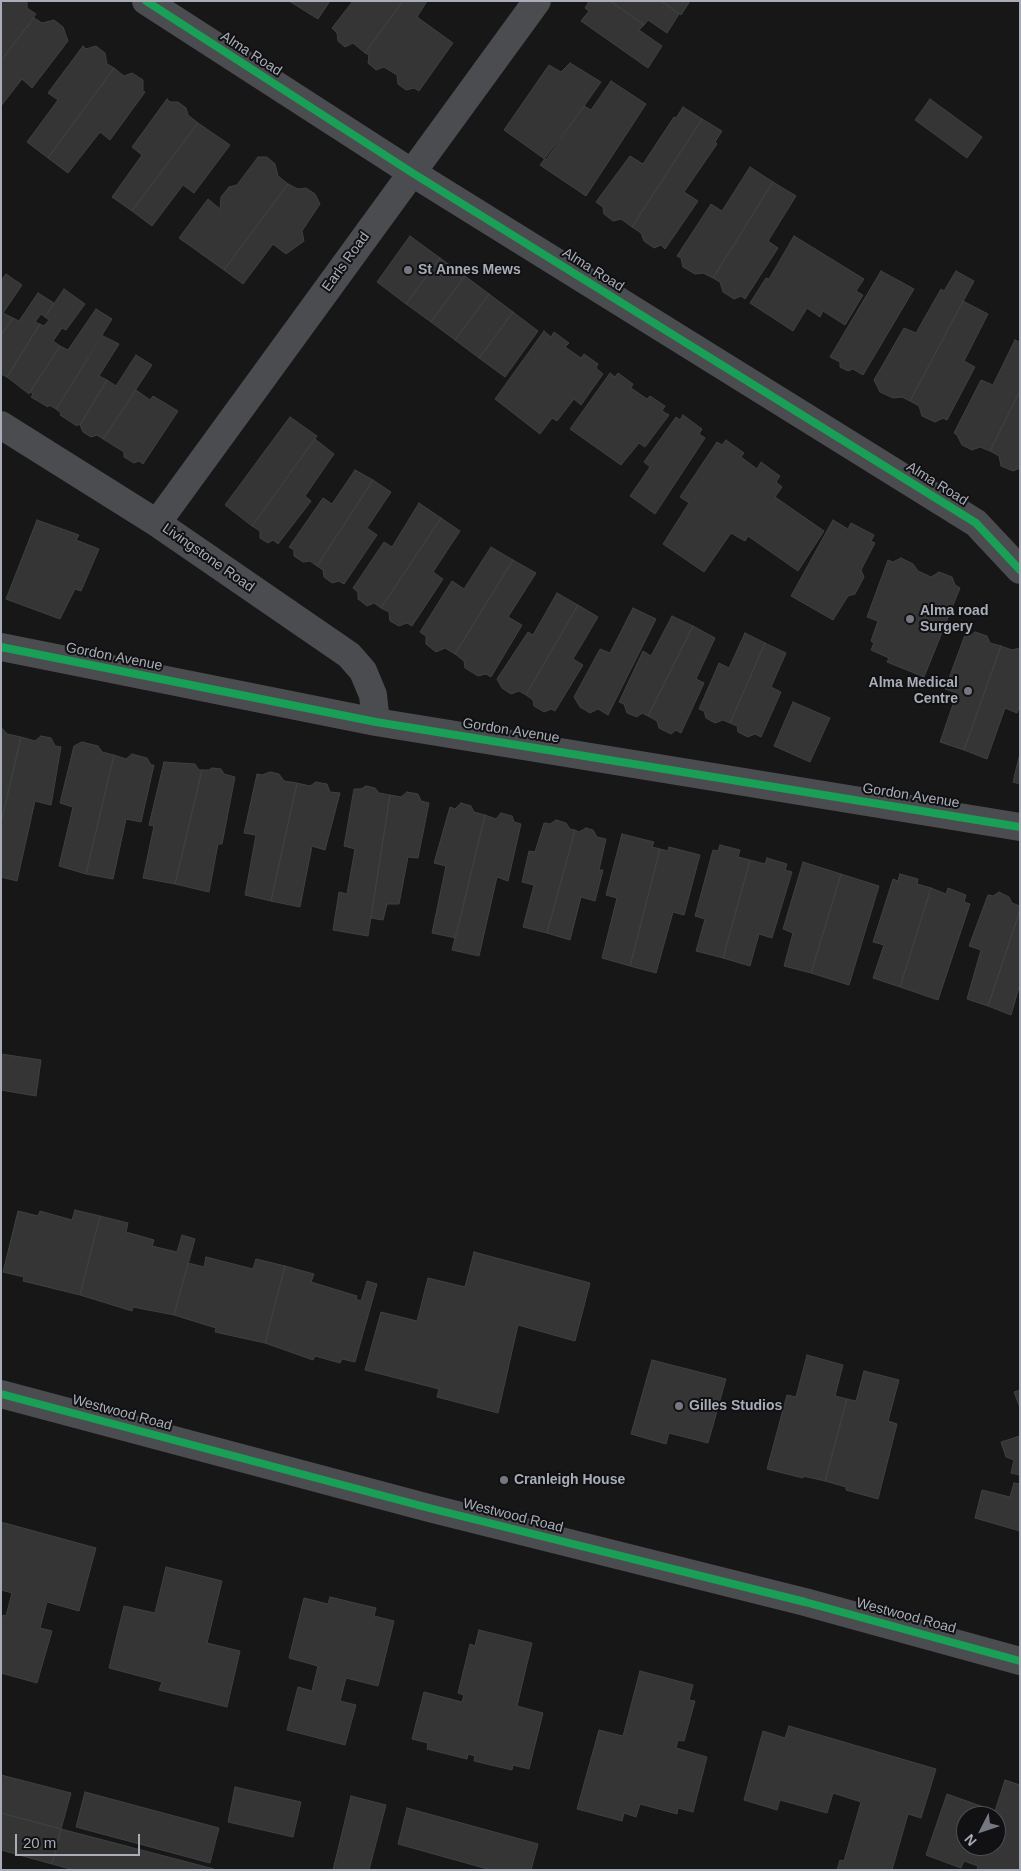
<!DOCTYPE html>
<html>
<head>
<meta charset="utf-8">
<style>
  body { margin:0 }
  #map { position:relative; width:1021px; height:1871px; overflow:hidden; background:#171717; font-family:Arial,sans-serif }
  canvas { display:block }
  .frame { position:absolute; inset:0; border:2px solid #a8adb8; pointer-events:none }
  .north { position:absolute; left:956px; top:1806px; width:50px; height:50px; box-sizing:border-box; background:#111113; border:1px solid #4d4f55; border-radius:50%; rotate:229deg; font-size:14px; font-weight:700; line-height:20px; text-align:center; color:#a8adb8 }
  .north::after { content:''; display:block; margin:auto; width:18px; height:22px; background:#757880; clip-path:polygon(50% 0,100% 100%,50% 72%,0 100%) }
  .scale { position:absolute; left:15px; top:1834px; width:125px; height:22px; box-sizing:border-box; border:2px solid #a8adb8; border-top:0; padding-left:6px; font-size:15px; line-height:18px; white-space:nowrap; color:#a8adb8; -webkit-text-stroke:4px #111113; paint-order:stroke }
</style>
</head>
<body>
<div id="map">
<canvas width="1021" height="1871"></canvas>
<div class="frame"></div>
<div class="north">N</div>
<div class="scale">20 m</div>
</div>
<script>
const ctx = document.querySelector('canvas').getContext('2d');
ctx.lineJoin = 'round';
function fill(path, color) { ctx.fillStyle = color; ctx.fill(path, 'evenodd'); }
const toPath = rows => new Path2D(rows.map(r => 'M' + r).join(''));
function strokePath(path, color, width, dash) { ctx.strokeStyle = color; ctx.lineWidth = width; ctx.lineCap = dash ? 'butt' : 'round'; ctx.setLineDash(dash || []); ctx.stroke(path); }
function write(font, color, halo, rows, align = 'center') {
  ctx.font = font + ' Arial,sans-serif'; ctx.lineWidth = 4; ctx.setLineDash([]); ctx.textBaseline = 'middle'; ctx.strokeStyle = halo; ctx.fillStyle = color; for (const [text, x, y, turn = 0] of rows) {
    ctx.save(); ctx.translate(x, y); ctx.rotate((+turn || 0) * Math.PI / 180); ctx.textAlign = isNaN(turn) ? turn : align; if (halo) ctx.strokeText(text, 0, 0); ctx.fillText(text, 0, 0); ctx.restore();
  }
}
const building = toPath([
  [1,1,27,1,27,8,36,14,1,61,1,1],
  [289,1,330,1,318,19,289,1],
  [353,1,403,1,365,53,353,43,345,47,338,41,337,33,332,28,353,1],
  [403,1,427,1,417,17,453,43,419,91,414,88,406,90,398,84,397,75,384,67,376,70,368,63,369,55,365,53,403,1],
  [589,1,610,1,644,25,639,30,662,46,648,68,581,21,589,11,585,8,589,1],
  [610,1,661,1,679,14,667,33,648,20,644,25,610,1],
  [661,1,690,1,681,15,661,1],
  [34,18,42,23,54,20,63,27,68,41,32,88,22,79,1,106,1,61,34,18],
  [83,46,86,49,96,46,105,53,107,64,114,68,48,158,27,142,58,100,48,93,83,46],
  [570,63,601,82,546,160,504,130,549,65,561,72,570,63],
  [114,68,124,76,132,73,143,80,143,91,145,92,110,140,100,132,68,173,48,158,114,68],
  [611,81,646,104,586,196,540,165,584,106,591,110,611,81],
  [167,99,170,102,178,102,186,108,188,115,198,123,132,211,112,197,142,155,132,147,167,99],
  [930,99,982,137,967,158,915,120,930,99],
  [683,107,702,119,632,227,621,219,613,221,604,214,603,207,596,202,630,156,643,164,674,117,676,118,683,107],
  [702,119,722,131,715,142,717,144,684,192,698,201,665,249,661,245,654,248,644,241,641,233,632,227,702,119],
  [198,123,230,145,194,193,183,185,152,226,132,211,198,123],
  [258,157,267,157,275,164,278,176,288,184,224,270,179,238,208,199,220,209,221,197,229,187,237,185,258,157],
  [750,167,773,182,713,278,703,273,695,274,683,267,681,258,677,256,711,204,722,211,750,167],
  [773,182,796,196,768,241,778,248,745,299,741,296,734,299,723,292,720,282,713,278,773,182],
  [288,184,298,189,306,188,315,194,320,204,302,231,304,241,286,254,273,244,243,284,224,270,288,184],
  [410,236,440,258,406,304,377,282,410,236],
  [794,236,864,279,856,291,863,295,845,325,823,311,820,317,807,308,793,331,750,303,766,278,769,279,794,236],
  [440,258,465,276,431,322,406,304,440,258],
  [881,271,914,289,863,375,853,369,848,371,840,367,840,362,830,357,881,271],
  [956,271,974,281,910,401,902,397,893,398,880,392,874,380,904,328,916,333,941,289,944,291,956,271],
  [6,274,22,285,3,313,13,318,1,335,1,280,6,274],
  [465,276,489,294,455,340,431,322,465,276],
  [64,289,85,304,66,330,62,328,53,341,60,346,29,394,7,377,40,324,44,326,49,320,45,317,64,289],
  [38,293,54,303,45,317,41,314,35,322,40,324,7,377,1,374,1,335,13,318,19,321,38,293],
  [489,294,513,312,479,358,455,340,489,294],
  [963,301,988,314,964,361,975,367,947,420,943,418,935,422,922,416,919,406,910,401,963,301],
  [96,309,112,319,56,409,49,405,48,407,31,397,33,394,30,392,60,346,68,350,96,309],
  [513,312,538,331,505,377,479,358,513,312],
  [544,331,551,337,554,332,569,343,565,347,581,358,584,354,598,364,596,368,603,374,581,405,574,399,557,421,552,418,540,434,495,399,544,331],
  [103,336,119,344,99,376,107,380,80,425,78,424,77,426,60,415,61,413,56,409,103,336],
  [1015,340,1020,342,1020,391,990,451,980,447,972,450,962,445,957,435,954,433,981,380,993,385,1015,340],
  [136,355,152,365,103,439,97,435,91,437,83,432,80,425,107,380,116,386,136,355],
  [610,373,615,377,618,373,633,384,631,388,647,399,650,396,665,406,662,411,669,415,645,447,639,443,621,465,570,429,610,373],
  [136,390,150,400,153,396,178,411,143,464,139,461,134,463,124,457,124,452,103,439,136,390],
  [1020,391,1020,468,1013,471,1001,466,999,456,990,451,1020,391],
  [683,415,702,429,699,434,705,438,655,514,630,496,650,467,644,462,676,417,680,420,683,415],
  [290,417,317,436,252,526,225,505,290,417],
  [315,439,334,454,305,496,311,501,278,544,273,540,268,543,260,538,260,531,252,526,315,439],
  [726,440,744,453,741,457,757,469,761,462,780,476,776,482,782,487,775,497,824,531,798,571,748,536,745,541,731,533,704,572,663,544,689,503,680,497,717,442,722,445,726,440],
  [355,470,373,480,317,566,310,561,303,562,294,556,294,550,289,547,323,498,332,504,355,470],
  [373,480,391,492,367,528,377,535,344,584,339,581,332,583,324,577,323,570,317,566,373,480],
  [419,503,441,518,381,608,374,603,367,606,358,599,358,592,353,588,384,542,392,547,419,503],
  [441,518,460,531,433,572,443,579,412,626,407,623,399,626,390,621,389,612,381,608,441,518],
  [37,520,79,535,76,540,99,549,81,591,75,589,60,619,6,599,37,520],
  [833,520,848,529,851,523,874,535,871,541,875,543,861,570,864,577,855,594,848,596,833,620,791,596,833,520],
  [491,547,513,560,455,654,445,648,436,652,426,644,426,636,420,632,452,581,464,589,491,547],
  [901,558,913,564,918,571,931,577,939,572,952,577,955,585,960,588,924,677,887,662,889,658,871,650,874,643,871,641,878,621,867,617,888,560,893,562,901,558],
  [513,560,536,573,508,617,522,625,491,677,486,674,478,676,465,668,464,661,455,654,513,560],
  [557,593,578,605,526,695,519,691,511,694,502,688,497,679,528,632,533,635,557,593],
  [578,605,598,617,573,659,583,665,555,711,551,709,544,712,534,706,533,700,526,695,578,605],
  [633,608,656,619,608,715,598,709,590,713,580,707,574,697,600,649,610,653,633,608],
  [672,616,693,626,648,716,642,713,637,717,627,713,624,704,619,702,643,651,651,656,672,616],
  [693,626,715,638,696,679,704,683,681,733,676,730,671,734,659,728,657,721,648,716,693,626],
  [975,632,987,636,990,643,1001,646,964,750,940,742,957,693,945,689,965,635,970,636,975,632],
  [745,633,765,643,730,723,723,720,715,723,706,718,704,711,699,709,719,663,729,668,745,633],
  [765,643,786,653,771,687,781,692,761,737,755,734,748,737,738,732,737,726,730,723,765,643],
  [1001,646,1012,650,1020,648,1020,705,1017,713,1005,708,987,759,964,750,1001,646],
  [793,702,830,718,810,762,774,746,793,702],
  [1,727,7,734,21,737,1,823,1,727],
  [41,736,51,738,55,746,61,747,51,805,35,801,17,881,1,877,1,823,21,737,35,741,41,736],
  [82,742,98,746,102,752,114,755,86,874,59,866,73,807,60,803,74,746,82,742],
  [1020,753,1020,784,1013,782,1020,753],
  [132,754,147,758,151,765,154,765,141,822,126,819,113,879,86,874,114,755,126,759,132,754],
  [164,762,195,764,199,770,202,770,175,884,143,878,154,826,149,825,164,762],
  [212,768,221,769,224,774,235,777,222,844,218,844,209,892,175,884,202,770,209,770,212,768],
  [270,772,279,774,284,781,297,783,271,901,245,895,256,835,244,833,257,774,262,775,270,772],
  [316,782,327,784,330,792,340,793,325,850,312,846,300,907,271,901,297,783,310,786,316,782],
  [366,786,375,788,379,793,390,795,368,936,333,930,339,892,347,894,355,849,344,846,354,789,361,789,366,786],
  [407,792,418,794,421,801,429,803,418,858,408,857,399,904,387,904,383,920,371,918,390,795,401,797,407,792],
  [461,803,471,806,474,812,485,815,456,938,432,933,446,866,434,863,450,807,455,809,461,803],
  [501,813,512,816,514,822,521,824,508,881,497,877,479,956,452,950,485,815,496,819,501,813],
  [556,820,566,823,570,829,575,830,547,933,523,927,534,885,522,882,529,851,535,852,544,823,550,824,556,820],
  [586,828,593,830,597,837,606,839,599,870,603,870,595,901,581,897,570,940,547,933,575,830,579,832,586,828],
  [622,834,654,842,652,847,660,849,630,966,602,958,617,898,606,895,622,834],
  [720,845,740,850,738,857,750,860,723,958,696,951,705,919,695,916,713,850,718,851,720,845],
  [669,847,700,855,684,915,673,912,656,973,630,966,660,849,668,851,669,847],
  [767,858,787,864,785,870,792,872,772,938,759,934,750,966,723,958,750,860,765,864,767,858],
  [803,862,841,874,811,973,784,966,793,933,783,929,803,862],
  [841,874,879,886,849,985,811,973,841,874],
  [900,874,918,879,917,884,931,888,900,987,873,978,884,945,873,942,893,879,898,881,900,874],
  [931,888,946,894,948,888,966,895,964,902,970,904,938,1000,900,987,931,888],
  [999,892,1009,897,1012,903,1020,906,1020,910,988,1006,967,999,981,950,969,946,988,895,993,896,999,892],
  [1020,910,1020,984,1011,1015,988,1006,1020,910],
  [1,1054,41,1060,36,1096,1,1090,1,1054],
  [75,1210,100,1216,80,1295,23,1281,24,1277,3,1272,18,1211,38,1216,40,1211,72,1220,75,1210],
  [100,1216,128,1223,126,1232,154,1240,152,1246,177,1252,182,1235,195,1239,174,1315,133,1307,132,1311,80,1295,100,1216],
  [474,1252,590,1283,575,1341,518,1325,498,1413,437,1397,439,1389,365,1370,381,1312,417,1321,428,1278,465,1287,474,1252],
  [206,1257,253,1269,256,1259,285,1266,265,1343,215,1332,216,1328,174,1315,188,1263,204,1267,206,1257],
  [285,1266,314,1274,311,1282,357,1296,356,1299,361,1301,367,1281,377,1284,355,1362,342,1359,340,1363,315,1356,313,1360,265,1343,285,1266],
  [807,1355,843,1365,835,1396,847,1399,825,1481,803,1476,803,1478,767,1469,787,1395,796,1397,807,1355],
  [652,1360,726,1379,708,1443,669,1433,666,1444,631,1434,652,1360],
  [864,1371,899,1380,888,1421,897,1424,878,1499,846,1490,846,1487,825,1481,847,1399,856,1401,864,1371],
  [1020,1390,1020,1408,1014,1392,1020,1390],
  [1020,1436,1020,1475,1011,1473,1014,1460,1006,1457,1001,1442,1020,1436],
  [1014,1483,1020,1484,1020,1531,975,1518,982,1490,1010,1497,1014,1483],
  [1,1522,96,1548,79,1611,47,1602,40,1628,52,1631,37,1683,1,1673,1,1621,3,1615,6,1616,12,1593,1,1590,1,1522],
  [166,1567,222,1581,207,1643,240,1651,227,1707,159,1690,162,1682,109,1668,124,1606,155,1613,166,1567],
  [330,1597,376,1608,374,1616,394,1621,378,1686,346,1678,340,1701,356,1705,345,1745,287,1730,298,1687,312,1691,318,1666,289,1658,304,1598,328,1604,330,1597],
  [479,1630,532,1643,517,1706,543,1713,529,1769,513,1765,512,1770,474,1761,475,1756,468,1754,467,1759,427,1749,428,1743,412,1739,424,1692,462,1702,464,1695,458,1693,470,1644,475,1646,479,1630],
  [640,1671,693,1685,689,1700,695,1701,684,1741,678,1740,676,1748,707,1757,693,1812,678,1808,677,1814,640,1804,636,1817,624,1813,622,1821,577,1809,599,1730,623,1736,640,1671],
  [789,1726,936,1769,921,1818,908,1814,892,1870,837,1870,840,1860,844,1861,861,1802,833,1793,827,1813,780,1800,777,1810,744,1800,763,1731,785,1738,789,1726],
  [1,1775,71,1793,61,1829,1,1813,1,1775],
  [1005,1780,1020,1785,1020,1870,977,1870,978,1866,964,1861,961,1868,926,1855,947,1794,995,1811,1005,1780],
  [966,1816,996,1816,996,1846,966,1846,966,1816],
  [235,1787,301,1802,293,1837,228,1822,235,1787],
  [85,1792,219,1828,210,1863,76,1827,85,1792],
  [351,1796,386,1805,369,1870,333,1870,351,1796],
  [407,1808,538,1844,531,1870,491,1870,398,1844,407,1808],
  [1,1813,61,1829,52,1864,1,1850,1,1813],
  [61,1829,214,1869,214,1870,74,1870,52,1864,61,1829]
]);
fill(building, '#353536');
strokePath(building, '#3f4043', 1);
strokePath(toPath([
  [146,1,411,172,976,523,1020,570],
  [1,425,157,523,349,655,363,671,373,695,376,722],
  [157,523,537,1],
  [1,647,376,722,1020,827],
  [1,1394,429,1508,805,1602,1020,1661]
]), '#4b4c50', 28);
strokePath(toPath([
  [146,1,411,172,976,523,1020,570],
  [1,647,376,722,1020,827],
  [1,1394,429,1508,805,1602,1020,1661]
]), '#1a9f57', 8);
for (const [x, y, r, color] of [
  [408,270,5,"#757880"],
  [910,619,5,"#757880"],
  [968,691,5,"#757880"],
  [679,1406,5,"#757880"],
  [504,1480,5,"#757880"]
]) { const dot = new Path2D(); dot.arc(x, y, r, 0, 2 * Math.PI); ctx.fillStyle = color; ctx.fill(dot); strokePath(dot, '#111113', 2); }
write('14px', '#a8adb8', '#111113', [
  ["Alma Road",251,54,33],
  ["Earls Road",346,262,-54],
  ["Alma Road",593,270,32],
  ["Alma Road",937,484,32],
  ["Livingstone Road",208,558,35],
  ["Gordon Avenue",114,657,11],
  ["Gordon Avenue",511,731,9],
  ["Gordon Avenue",911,796,9],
  ["Westwood Road",122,1413,15],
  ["Westwood Road",513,1516,14],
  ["Westwood Road",906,1616,15]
]);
write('bold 14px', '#a8adb8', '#111113', [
  ["St Annes Mews",418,270],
  ["Alma road",920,611],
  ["Surgery",920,627],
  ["Alma Medical",958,683,"right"],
  ["Centre",958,699,"right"],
  ["Gilles Studios",689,1406],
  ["Cranleigh House",514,1480]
], 'left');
</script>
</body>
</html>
